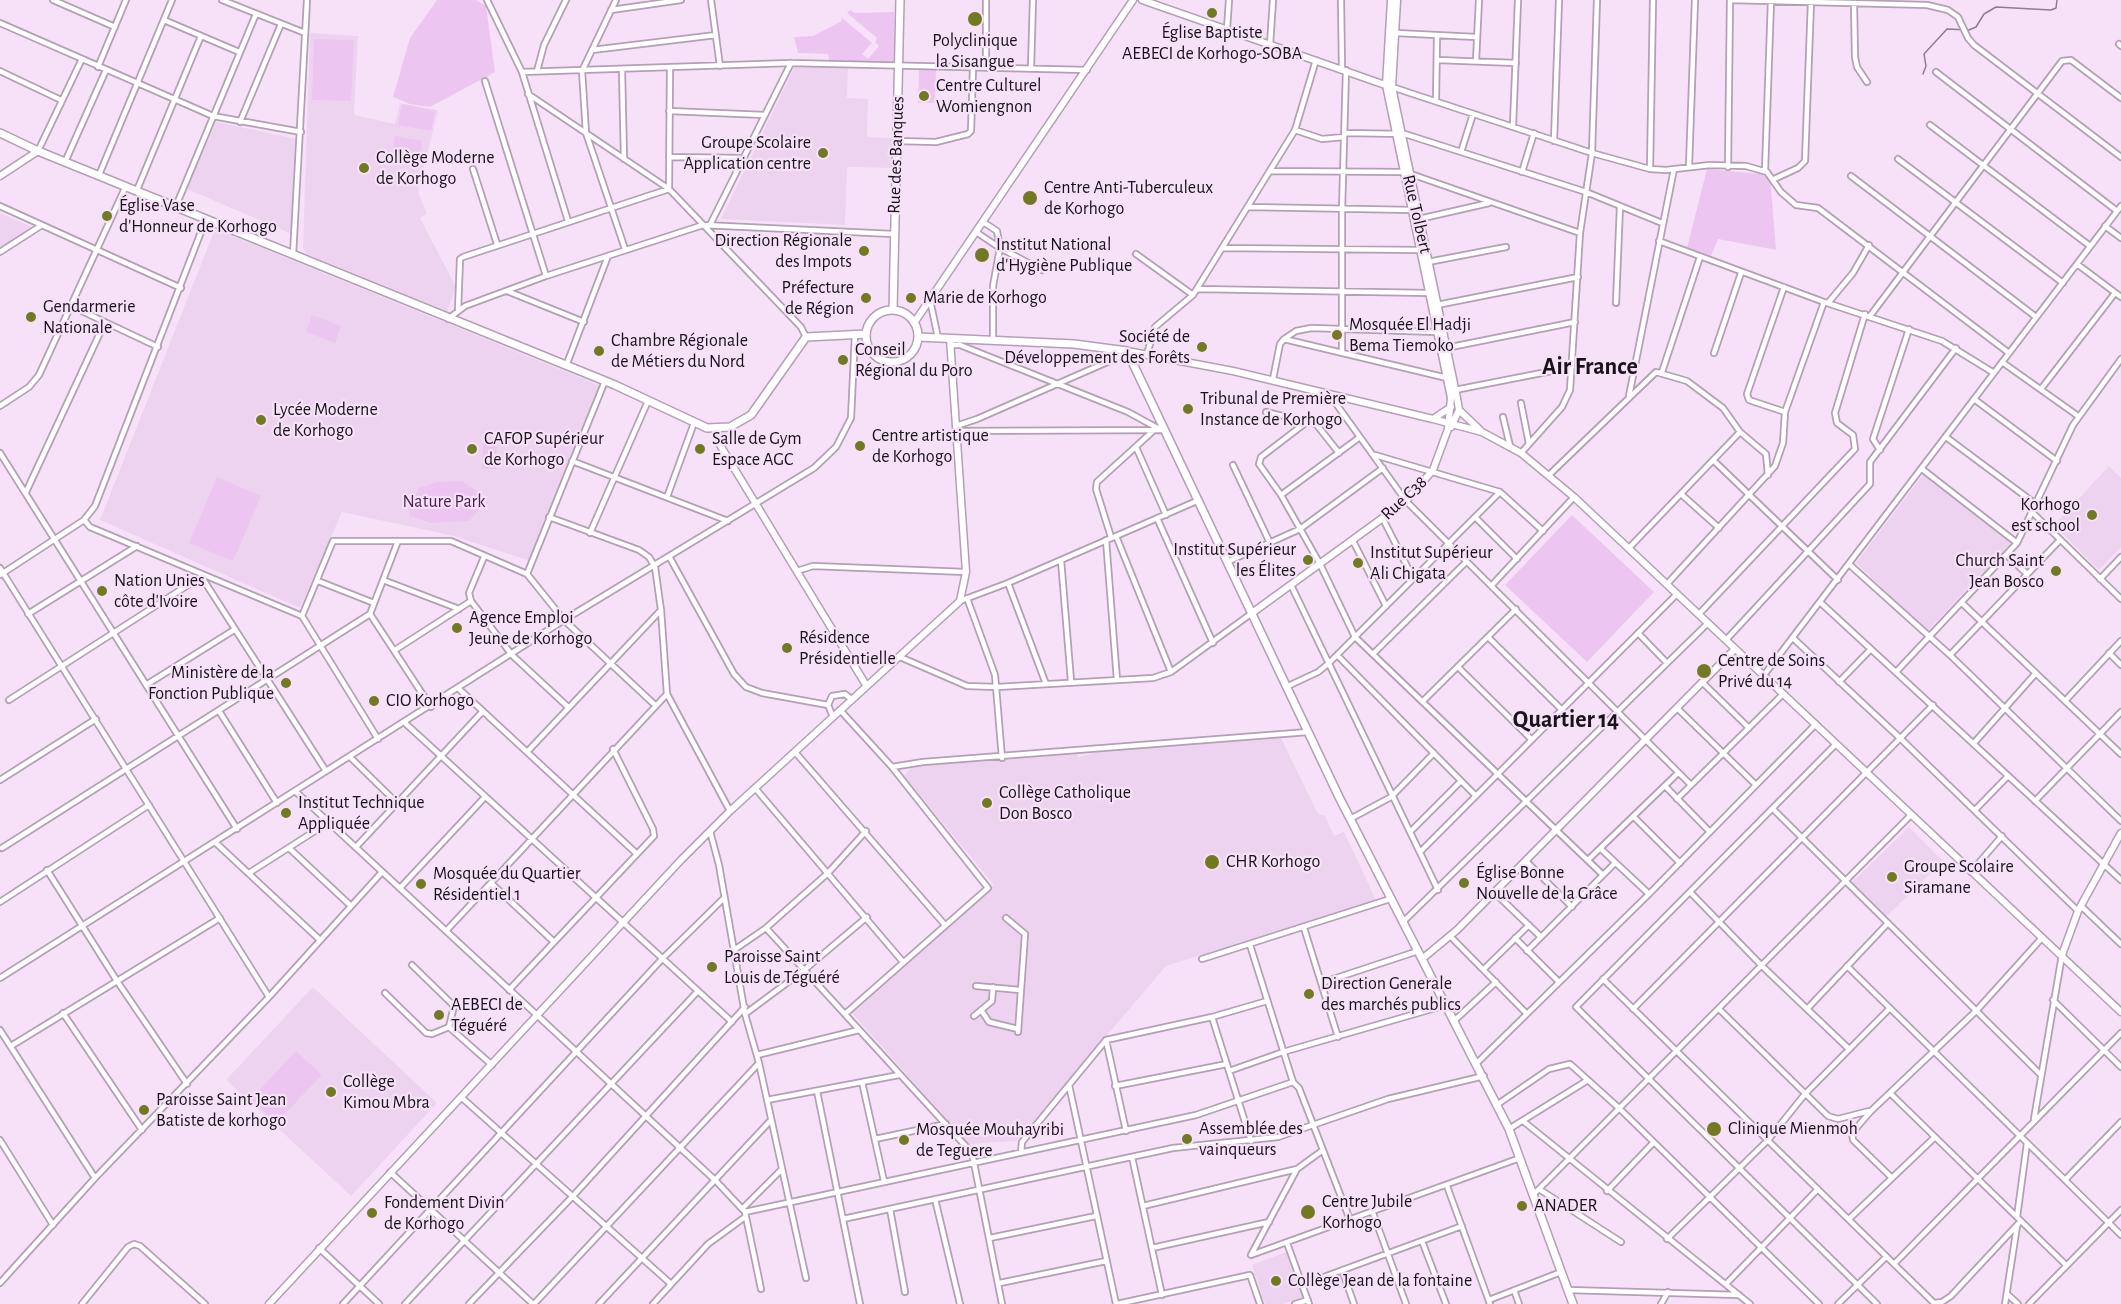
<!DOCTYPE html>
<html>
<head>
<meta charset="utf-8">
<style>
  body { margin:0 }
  canvas { display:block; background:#f7e1f9 }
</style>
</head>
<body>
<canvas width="2121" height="1304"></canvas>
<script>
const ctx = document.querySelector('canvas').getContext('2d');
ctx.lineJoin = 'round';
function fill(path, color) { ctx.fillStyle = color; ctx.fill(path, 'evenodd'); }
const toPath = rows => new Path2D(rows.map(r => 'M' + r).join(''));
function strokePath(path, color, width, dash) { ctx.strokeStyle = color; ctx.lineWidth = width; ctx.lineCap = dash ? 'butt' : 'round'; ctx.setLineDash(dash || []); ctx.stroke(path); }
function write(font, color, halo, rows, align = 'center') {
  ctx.font = font + ' "Alegreya Sans",sans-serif'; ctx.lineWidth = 4.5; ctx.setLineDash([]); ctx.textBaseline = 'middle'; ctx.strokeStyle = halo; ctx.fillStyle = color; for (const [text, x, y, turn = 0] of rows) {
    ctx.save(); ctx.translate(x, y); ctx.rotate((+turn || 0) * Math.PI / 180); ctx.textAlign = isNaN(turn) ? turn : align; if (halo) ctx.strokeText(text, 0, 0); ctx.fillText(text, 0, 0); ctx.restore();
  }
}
fill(toPath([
  [310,33,358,36,354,115,395,124,400,103,438,110,418,192,427,214,420,218,456,287,447,311,307,254,303,248],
  [795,66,848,68,847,98,868,99,867,137,894,138,893,168,847,167,845,225,721,219],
  [216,122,297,139,292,234,187,189],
  [0,213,34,228,0,249],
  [215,229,601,386,530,561,454,536,342,512,300,608,100,520],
  [2109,466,2121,478,2121,547,2099,570,2054,525],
  [1923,475,2013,542,1927,631,1856,563],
  [1281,738,1318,814,1325,816,1334,836,1344,832,1376,900,1166,966,1017,1141,969,1144,851,1012,994,885,904,776,913,766,1077,753,1079,757,1098,752],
  [1909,827,1943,861,1886,917,1852,882],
  [313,987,437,1103,351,1196,226,1080],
  [1286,1252,1303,1297,1283,1304,1265,1304,1252,1265]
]), '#eed3f1');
fill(toPath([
  [437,0,476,0,486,6,495,72,430,107,410,104,393,97,410,38],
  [850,10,855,13,894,12,894,62,829,60,828,54,798,53,794,37,813,36,842,21,841,17,872,43,862,54,868,59,879,46,875,42,877,38,847,13],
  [314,39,354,40,351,101,312,100],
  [919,70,936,70,935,103,918,103],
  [402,104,435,111,431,131,398,125],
  [395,136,422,141,420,156,393,151],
  [1707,169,1770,175,1776,250,1718,239,1711,256,1687,248],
  [312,315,341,326,335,343,306,332],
  [483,439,497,439,496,469,482,469],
  [217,477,261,496,233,561,189,543],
  [462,481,477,490,479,495,480,509,469,521,431,523,410,516,408,507,419,488,436,482],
  [1572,515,1654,592,1587,662,1505,585],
  [296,1051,322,1075,276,1123,251,1099]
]), '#ecc6f0');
strokePath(toPath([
  [1923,74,1926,66,1924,54,1947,29,1969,30,1976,27,1984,14,1996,7,2051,10,2056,8,2057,0]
]), '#947897', 1.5);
const street = toPath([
  [53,0,115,27],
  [222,0,305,33],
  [487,0,522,72,568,221],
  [616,0,582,71,586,133,625,249],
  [711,0,720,66],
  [1341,0,1342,69],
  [1730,0,1927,5,1948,10,1958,17,1968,38,1974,45,2121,157],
  [1854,4,1855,57,1857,67,1867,82],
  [611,10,681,0],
  [164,20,239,52],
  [0,23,213,116,301,132],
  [1227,29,1229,0],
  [1396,33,1476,37],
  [2119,44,2121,46],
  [1270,45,1273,0],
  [592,50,716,35],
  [1437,60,1516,63],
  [1476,61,1479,0],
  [98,67,126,0],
  [1031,67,1033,0],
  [986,68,986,0],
  [622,70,624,159],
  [0,71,61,100],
  [537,71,544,45,566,0],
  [522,72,791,63,1087,70],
  [1936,72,2117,211],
  [485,81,546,276],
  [1392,87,1592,153,1650,169,1666,170,1710,165,1746,166,1767,172,1781,192,1796,205,1818,208,2009,353],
  [528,94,669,189,801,327,806,337],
  [1436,101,1437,36],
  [669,111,765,115],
  [240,122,281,24],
  [1930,125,2090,246],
  [1513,126,1518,0],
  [1295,130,1322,139,1344,137],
  [1345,133,1405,134,1586,192,1662,223],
  [897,141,936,142,968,134,971,131,973,68],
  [1554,141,1559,0],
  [38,151,81,61],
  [1461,152,1473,114],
  [669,157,743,158],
  [1898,159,2063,283],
  [65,162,106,70],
  [1689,166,1695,0],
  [1728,167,1730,0],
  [473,169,497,244],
  [1650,169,1653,0],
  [1270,171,1403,172],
  [1765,171,1771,1],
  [1522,172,1534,133],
  [1408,173,1580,233],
  [99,175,172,0],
  [1851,176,2036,317],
  [1774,179,1798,168,1805,161,1811,2],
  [137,190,201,36],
  [0,206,181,288],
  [176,206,256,14],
  [1248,207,1413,210],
  [1419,219,1489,203],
  [983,222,997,231,1000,248,1042,270],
  [710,225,791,63],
  [2105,226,2121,238],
  [976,232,1000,248,993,286,993,340],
  [1659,241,1824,302,1942,341,1994,373],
  [1222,248,1419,250],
  [0,252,42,225],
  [1136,254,1193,295],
  [293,255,307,0],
  [1428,262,1506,247],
  [2077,264,2121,297],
  [1784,287,1747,394,1749,400,1785,412],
  [1197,289,1429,293],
  [507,291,584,322],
  [930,300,938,338],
  [1616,303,1620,206],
  [1828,303,1853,273,1869,245],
  [1437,305,1578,277],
  [71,306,158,347],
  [458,311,460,259,463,257,669,189,670,69],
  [1870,316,2062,61,2071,60,2121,98],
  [448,319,465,306,546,276,703,225,893,234],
  [1284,339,1296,331,1311,328,1437,332],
  [950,345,960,345,1128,412,1161,430],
  [1446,348,1575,322],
  [1342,351,1342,210,1346,70],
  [1714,353,1741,273],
  [1147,354,1155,327,1193,295,1295,130,1316,60],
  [2002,362,2078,416],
  [566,366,608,256],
  [1662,372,1700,257],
  [1273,379,1280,344,1284,339,1447,378],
  [2041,389,2115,293],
  [1455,390,1572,367],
  [1329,394,1406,501,1691,785],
  [1629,396,1674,169],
  [1974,399,2057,461],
  [1521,403,1529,444],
  [0,406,29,387,39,375,126,186],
  [1266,412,1316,424,1339,453],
  [1503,417,1510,446],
  [1308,421,1261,457,1259,464,1281,495,1320,564,1355,637,1603,875],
  [956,426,977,419,1128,353],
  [956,431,1161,430],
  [1946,437,2037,505],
  [1136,447,1166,515],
  [1880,450,1873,439,1909,329],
  [0,453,237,829],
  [1521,453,1562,407,1570,390,1580,233,1592,153,1597,0],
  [1375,455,1500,492,1543,531],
  [1713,460,1838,580],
  [572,461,728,521],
  [1233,465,1270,543],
  [1922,469,2017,543],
  [1549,475,1656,372,1687,381,1723,408,1740,432,1766,454,1768,475],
  [26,492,105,322],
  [1681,494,1719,528],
  [1281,495,1360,437],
  [667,497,694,423],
  [2033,513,2121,599],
  [549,517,639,550,649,557,655,567,661,610,667,694,730,811],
  [1475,517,1517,559],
  [1157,518,1213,643],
  [1383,519,1413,578],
  [84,520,90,527,302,616],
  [590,533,648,401],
  [1116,536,1171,672],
  [1111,537,1096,489,1097,482,1153,431],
  [1106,540,1117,680],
  [1353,541,1386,606],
  [1629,548,1740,432],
  [2007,555,2027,574],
  [484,557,469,593,471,601,512,655,568,707],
  [670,558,734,674,746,687,762,693,828,705],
  [1061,560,1071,681],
  [1227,562,1300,529,1383,468],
  [1850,565,1950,655,2121,821],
  [0,568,269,997],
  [797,571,813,566,966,572],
  [527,574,605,381],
  [0,575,84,520,95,506,206,219],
  [201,576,326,771],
  [2100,579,2121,557],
  [383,580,459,609],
  [318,581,374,603],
  [1008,583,1046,684],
  [1667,584,1775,466,1783,443,1785,412,1824,302],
  [1291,585,1438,890],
  [1492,585,1574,497],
  [967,598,995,675,1002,758],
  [960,601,1008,583,1199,500],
  [1821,603,2121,880],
  [1962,603,2121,754],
  [28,614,137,546],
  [370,614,431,707],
  [1699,614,1855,449,1853,435,1837,423,1835,413,1865,314],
  [1638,633,1667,663],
  [1488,637,1561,709],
  [1794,639,1901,739,2078,911],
  [1726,640,1870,484,1870,462,1956,348],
  [395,650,471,601],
  [1374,653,1466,562],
  [2109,653,2121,665],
  [1337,655,1476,796],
  [1950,655,2060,540],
  [900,657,967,686,997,687,1153,678,1171,672,1252,613],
  [1458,667,1531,739],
  [1896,672,2017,543,2073,425,2121,359],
  [1764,675,2121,206],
  [1702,682,1749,728],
  [1839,682,1871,649],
  [146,685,234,630],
  [1286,687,1318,672,1328,664,1500,492],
  [459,689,637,854],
  [9,700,202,576],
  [1424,700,1516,609],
  [2065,701,2121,641],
  [1677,708,1756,785],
  [840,710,892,767,923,762,1308,732],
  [219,711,277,803],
  [833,717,828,705,832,696,845,694,851,699],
  [405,723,732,1022],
  [378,739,302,616,333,541,451,541,527,574,564,620,655,705],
  [1974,743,2036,673],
  [1836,744,1576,1007,1877,1304],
  [527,752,661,610],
  [795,752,945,925],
  [350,757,397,803],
  [0,780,96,719],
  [1665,786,1710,832],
  [755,788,903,962],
  [295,791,716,1181,745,1212,761,1289],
  [1677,799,1783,694],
  [2035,801,2121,712],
  [1773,809,2041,1075],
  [1975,810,2008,776],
  [1634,817,1680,863],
  [1350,819,1391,797,1434,753],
  [710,831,719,865,745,1014,759,1063,806,1278],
  [1410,832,1461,781],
  [216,843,320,940],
  [356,847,483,711],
  [2,848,370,614,398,541],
  [289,848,351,906],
  [1601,849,1649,894],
  [1420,852,1677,594],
  [1588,860,1678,773],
  [1526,861,1572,907],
  [47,870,117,981,187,1084],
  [1971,872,2002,836],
  [249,873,329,822],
  [491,883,554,942],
  [400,888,485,797],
  [1494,892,1541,937],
  [1691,893,1762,966,1849,1049],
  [0,902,149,805],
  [2081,906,2121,944],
  [1006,918,1025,934,1018,1032],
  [1403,922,1708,623],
  [766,928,972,1153,1002,1304],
  [1304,928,1338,1037],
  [446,931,667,694],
  [1450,936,1526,1013],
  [1515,938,1558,981],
  [1250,945,1293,1082,1299,1088,1350,1220],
  [734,950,766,928,828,873,866,831],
  [1527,951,1615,863],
  [1202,959,1390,899],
  [412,965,454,1006,449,1027,492,1065],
  [1847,966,2121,1235],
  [1484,969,1529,925],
  [0,978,564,620,814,468,836,447,851,418,855,334],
  [1603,979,1934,1303,1942,1302,1951,1296,2018,1224],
  [1321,983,1418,951],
  [976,986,1020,990],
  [509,990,654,836,653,829,613,749],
  [385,993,426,1033,432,1034,449,1027],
  [2053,1000,2121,1067],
  [1633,1009,1933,705],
  [1719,1009,1828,1116,1838,1119,1869,1111],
  [1807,1009,1888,923],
  [981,1010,989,1022,1018,1029],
  [63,1013,142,1130],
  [745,1014,803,971,867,917],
  [845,1014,988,888,892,767],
  [974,1016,992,1001,993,987],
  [1212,1017,1251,1141],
  [1455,1020,1496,982],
  [0,1030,95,1178],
  [1106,1040,1126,1131],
  [11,1046,220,918],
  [757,1055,859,1030],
  [1477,1063,1649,894,1816,724],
  [1229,1071,1283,1052,1446,1005],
  [862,1082,884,1181],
  [1069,1085,1116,1304],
  [1115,1086,1227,1064],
  [817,1091,860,1304],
  [1890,1093,2066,1265],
  [461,1097,671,1284],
  [767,1100,899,1075],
  [1498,1104,1549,1069,1570,1064,1620,1109,1819,1304],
  [2034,1119,2062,955],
  [1523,1121,1750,1304],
  [1509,1129,1588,1080],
  [875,1139,946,1124],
  [0,1140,53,1225],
  [1021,1152,1022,1142,1106,1040,1212,1017,1267,1001],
  [1132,1157,1162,1295],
  [390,1172,533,1304],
  [1892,1178,1853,1140,1852,1133,1871,1111,1977,1010,2041,939],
  [2065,1180,2121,1122],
  [1447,1186,1490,1304],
  [1539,1189,1621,1242],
  [1607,1191,1653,1143],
  [1533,1195,1911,815],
  [935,1199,960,1304],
  [1143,1206,1297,1169,1323,1150],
  [742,1209,782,1169],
  [890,1209,905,1292],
  [745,1212,1196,1115,1293,1082],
  [1373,1213,1406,1304],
  [2017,1217,2027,1143],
  [843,1219,1173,1148,1278,1137,1388,1099,1484,1076],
  [1849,1219,1935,1137],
  [990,1238,1096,1216],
  [1667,1239,1768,1140,1805,1094,1890,1008],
  [1422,1241,1446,1304],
  [1287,1243,1309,1304],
  [319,1248,379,1304],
  [1152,1248,1269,1222],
  [1251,1255,1520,1158],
  [1251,1255,1297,1169],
  [1894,1264,2121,1033],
  [1342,1270,1354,1304],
  [0,1283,95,1178,269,997,382,872],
  [1000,1283,1106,1261],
  [1726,1284,1818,1189],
  [1302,1285,1462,1226],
  [1514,1290,1519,1304],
  [1568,1290,1739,1295],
  [2007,1294,2018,1304],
  [1489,1300,1561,1272],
  [82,1304,128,1247,134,1244,140,1246,205,1304],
  [343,1304,662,959,724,898],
  [405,1304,698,991],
  [469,1304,573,1196,745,1007],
  [534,1304,759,1063],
  [599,1304,771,1120],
  [653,1304,708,1244,745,1217],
  [1117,1304,1250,1275,1260,1304],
  [1295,1304,1308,1300],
  [1661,1304,1668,1292],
  [1838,1304,1886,1257],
  [2005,1304,2017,1226],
  [2029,1304,2121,1210]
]);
const secondary = toPath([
  [1142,0,1388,86],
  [1397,0,1392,87,1457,398,1459,410,1451,427],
  [0,176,38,151],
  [914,323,1133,0],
  [1127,351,1233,371,1433,419,1482,432,1521,453,1574,497,2121,1012],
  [1459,410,1480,430],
  [1433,419,1451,407],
  [716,429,720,445,866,685],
  [1252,613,1406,501,1433,470,1448,429,1451,398,1386,85,1391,0],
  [2062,955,2078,911,2121,833],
  [1422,959,1457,930,1735,649],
  [269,1304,681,860,730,811,960,601,966,572,950,339]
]);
const primary = toPath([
  [0,133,38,151,615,385,707,428,730,427,751,415,806,337,866,334],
  [893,310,900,0],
  '866 336a26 26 0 1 1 52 0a26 26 0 1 1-52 0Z',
  [918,337,1074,344,1127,351,1339,797,1509,1129,1573,1304]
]);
strokePath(street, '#b49fb6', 8);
strokePath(secondary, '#b49fb6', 9);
strokePath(primary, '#b49fb6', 10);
strokePath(street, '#fff', 4.5);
strokePath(secondary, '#fff', 6);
strokePath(primary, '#fff', 7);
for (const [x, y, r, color] of [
  [1212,13,6,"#737922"],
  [975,19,8,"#737922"],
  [924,96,6,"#737922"],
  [823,153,6,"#737922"],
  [364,168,6,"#737922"],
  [1030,198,8,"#737922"],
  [107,216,6,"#737922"],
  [864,251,6,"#737922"],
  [982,255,8,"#737922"],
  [866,298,6,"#737922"],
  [911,298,6,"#737922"],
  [31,317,6,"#737922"],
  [1337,335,6,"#737922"],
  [1202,347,6,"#737922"],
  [599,351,6,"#737922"],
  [843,360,6,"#737922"],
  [1188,409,6,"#737922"],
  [261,420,6,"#737922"],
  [860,446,6,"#737922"],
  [472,449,6,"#737922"],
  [700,449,6,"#737922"],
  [2092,515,6,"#737922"],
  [1308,560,6,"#737922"],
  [1358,563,6,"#737922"],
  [2056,571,6,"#737922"],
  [102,591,6,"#737922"],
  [457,628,6,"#737922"],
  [787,648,6,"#737922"],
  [1704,671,8,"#737922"],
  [286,683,6,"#737922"],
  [374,701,6,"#737922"],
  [987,803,6,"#737922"],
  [286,813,6,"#737922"],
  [1212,862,8,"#737922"],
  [1892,877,6,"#737922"],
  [1464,883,6,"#737922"],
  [421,884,6,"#737922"],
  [712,967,6,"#737922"],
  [1309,994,6,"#737922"],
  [439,1015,6,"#737922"],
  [331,1092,6,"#737922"],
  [144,1110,6,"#737922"],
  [1714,1129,8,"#737922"],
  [1187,1139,6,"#737922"],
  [904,1140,6,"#737922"],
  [1522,1206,6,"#737922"],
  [1308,1212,8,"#737922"],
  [372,1213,6,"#737922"],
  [1276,1281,6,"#737922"]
]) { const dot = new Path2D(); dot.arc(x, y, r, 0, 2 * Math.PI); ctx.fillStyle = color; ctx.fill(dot); strokePath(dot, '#f7e1f9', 2); }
write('18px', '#19121a', '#f7e1f9', [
  ["Église Baptiste",1212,33,"center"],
  ["AEBECI de Korhogo-SOBA",1212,54,"center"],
  ["Polyclinique",975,41,"center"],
  ["la Sisangue",975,62,"center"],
  ["Centre Culturel",936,86],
  ["Womiengnon",936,107],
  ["Groupe Scolaire",811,143,"right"],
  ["Application centre",811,164,"right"],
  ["Collège Moderne",376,158],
  ["de Korhogo",376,179],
  ["Centre Anti-Tuberculeux",1044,188],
  ["de Korhogo",1044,209],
  ["Église Vase",119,206],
  ["d'Honneur de Korhogo",119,227],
  ["Direction Régionale",852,241,"right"],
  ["des Impots",852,262,"right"],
  ["Institut National",996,245],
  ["d'Hygiène Publique",996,266],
  ["Préfecture",854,288,"right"],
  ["de Région",854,309,"right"],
  ["Marie de Korhogo",923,298],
  ["Gendarmerie",43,307],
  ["Nationale",43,328],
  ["Mosquée El Hadji",1349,325],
  ["Bema Tiemoko",1349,346],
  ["Société de",1190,337,"right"],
  ["Développement des Forêts",1190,358,"right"],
  ["Chambre Régionale",611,341],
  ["de Métiers du Nord",611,362],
  ["Conseil",855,350],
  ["Régional du Poro",855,371],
  ["Tribunal de Première",1200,399],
  ["Instance de Korhogo",1200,420],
  ["Lycée Moderne",273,410],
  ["de Korhogo",273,431],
  ["Centre artistique",872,436],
  ["de Korhogo",872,457],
  ["CAFOP Supérieur",484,439],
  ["de Korhogo",484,460],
  ["Salle de Gym",712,439],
  ["Espace AGC",712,460],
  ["Korhogo",2080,505,"right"],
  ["est school",2080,526,"right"],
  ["Institut Supérieur",1296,550,"right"],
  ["les Élites",1296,571,"right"],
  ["Institut Supérieur",1370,553],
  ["Ali Chigata",1370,574],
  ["Church Saint",2044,561,"right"],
  ["Jean Bosco",2044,582,"right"],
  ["Nation Unies",114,581],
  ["côte d'Ivoire",114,602],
  ["Agence Emploi",469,618],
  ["Jeune de Korhogo",469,639],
  ["Résidence",799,638],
  ["Présidentielle",799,659],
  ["Centre de Soins",1718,661],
  ["Privé du 14",1718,682],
  ["Ministère de la",274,673,"right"],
  ["Fonction Publique",274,694,"right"],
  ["CIO Korhogo",386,701],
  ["Collège Catholique",999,793],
  ["Don Bosco",999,814],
  ["Institut Technique",298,803],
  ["Appliquée",298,824],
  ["CHR Korhogo",1226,862],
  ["Groupe Scolaire",1904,867],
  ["Siramane",1904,888],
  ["Église Bonne",1476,873],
  ["Nouvelle de la Grâce",1476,894],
  ["Mosquée du Quartier",433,874],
  ["Résidentiel 1",433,895],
  ["Paroisse Saint",724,957],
  ["Louis de Téguéré",724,978],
  ["Direction Generale",1321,984],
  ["des marchés publics",1321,1005],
  ["AEBECI de",451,1005],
  ["Téguéré",451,1026],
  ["Collège",343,1082],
  ["Kimou Mbra",343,1103],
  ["Paroisse Saint Jean",156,1100],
  ["Batiste de korhogo",156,1121],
  ["Assemblée des",1199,1129],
  ["vainqueurs",1199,1150],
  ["Clinique Mienmoh",1728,1129],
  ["Mosquée Mouhayribi",916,1130],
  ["de Teguere",916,1151],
  ["Centre Jubile",1322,1202],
  ["Korhogo",1322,1223],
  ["Fondement Divin",384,1203],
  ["de Korhogo",384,1224],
  ["ANADER",1534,1206],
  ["Collège Jean de la fontaine",1288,1281]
], 'left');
write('18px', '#19121a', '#f7e1f9', [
  ["Rue des Banques",896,155,-88],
  ["Rue Tolbert",1417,214,77],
  ["Rue C38",1404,498,-43]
]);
write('18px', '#4b1e50', '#f7e1f9', [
  ["Nature Park",444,502]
]);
write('bold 24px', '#19121a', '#f7e1f9', [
  ["Air France",1590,367],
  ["Quartier 14",1566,720]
]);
</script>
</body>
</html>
